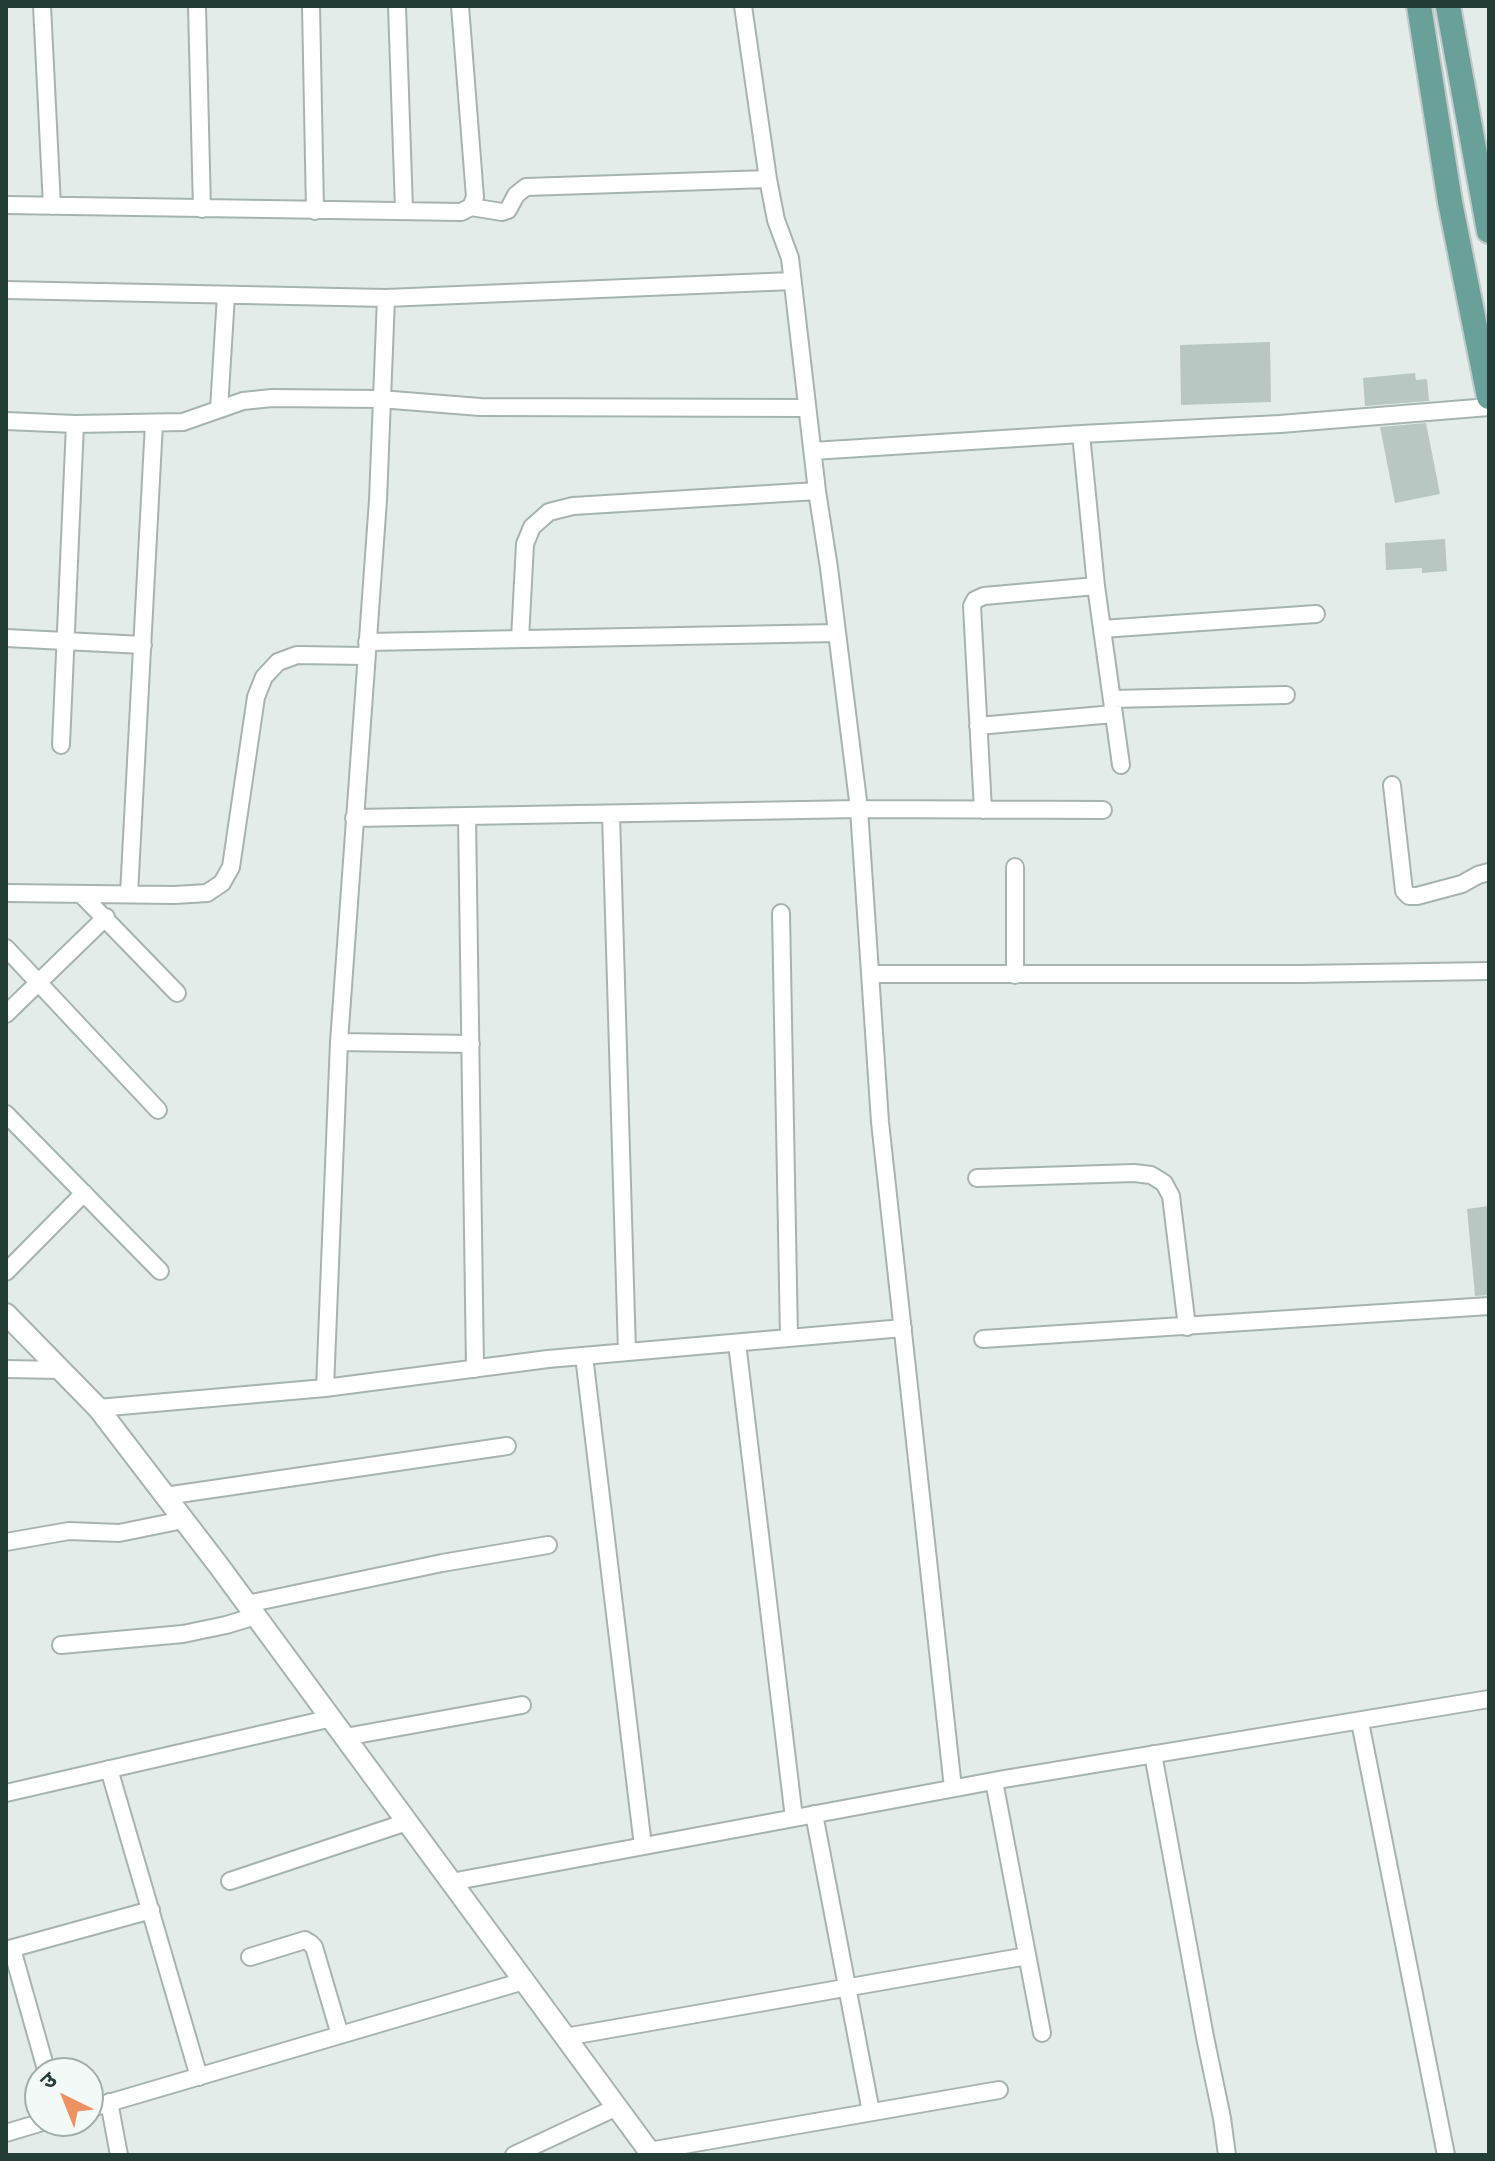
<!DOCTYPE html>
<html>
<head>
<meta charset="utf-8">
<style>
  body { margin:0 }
  #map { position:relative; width:1495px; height:2161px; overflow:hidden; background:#e3ece9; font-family:Signika,"Noto Sans Devanagari",sans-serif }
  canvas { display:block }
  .frame { position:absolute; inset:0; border:8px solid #233d39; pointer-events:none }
  .north { position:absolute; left:24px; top:2057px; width:80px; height:80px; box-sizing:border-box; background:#f3f9f7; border:2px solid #a0aeab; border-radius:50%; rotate:317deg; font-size:22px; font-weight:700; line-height:32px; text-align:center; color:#233d39 }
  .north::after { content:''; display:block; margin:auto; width:28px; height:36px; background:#ec9361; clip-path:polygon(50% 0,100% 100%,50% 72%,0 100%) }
</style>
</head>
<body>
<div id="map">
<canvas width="1495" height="2161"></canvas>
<div class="frame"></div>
<div class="north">उ</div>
</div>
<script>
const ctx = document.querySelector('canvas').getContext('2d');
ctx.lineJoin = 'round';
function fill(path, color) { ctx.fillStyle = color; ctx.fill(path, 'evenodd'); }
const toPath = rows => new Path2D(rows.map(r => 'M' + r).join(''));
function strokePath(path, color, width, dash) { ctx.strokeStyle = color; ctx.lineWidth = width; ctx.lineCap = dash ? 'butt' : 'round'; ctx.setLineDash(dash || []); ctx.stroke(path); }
fill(toPath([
  [1270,342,1271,402,1181,405,1180,345],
  [1415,373,1416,380,1427,379,1429,401,1365,406,1363,378],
  [1426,423,1440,494,1395,503,1380,427],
  [1445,539,1447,571,1422,573,1422,568,1386,570,1385,543],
  [1489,1206,1489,1295,1475,1296,1467,1209]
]), '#b8c7c2');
const minor = toPath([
  [42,6,52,206],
  [197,6,202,209],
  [311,6,315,211],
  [397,6,404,209],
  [460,6,475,197,471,207],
  [743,6,768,179,776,220,790,258,817,491,829,568,859,809,880,1122,953,1788],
  [6,205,461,212,471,207,502,212,508,210,516,195,526,187,768,179],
  [6,290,386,298,792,281],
  [219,409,226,295],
  [6,421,75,424,183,422,243,401,272,398,380,399,480,407,806,408],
  [813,451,1081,434],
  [1102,629,1316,614],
  [6,638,143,645],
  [520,639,525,544,532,527,549,512,573,506,817,491],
  [367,642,837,633],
  [1112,699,1286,695],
  [978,726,1114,714],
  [61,745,75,424],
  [1121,765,1096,586,1081,434,1280,424,1489,407],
  [1392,785,1404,891,1409,896,1417,896,1462,884,1478,875,1489,872],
  [983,810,972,606,975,600,984,596,1096,586],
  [611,814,627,1352],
  [467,816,475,1369],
  [354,818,859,809,1103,810],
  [6,893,175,895,207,893,222,883,231,867,256,697,264,677,278,662,297,655,366,656],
  [81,894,177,993],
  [129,894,154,423],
  [781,913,789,1338],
  [6,948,158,1110],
  [870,974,1300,974,1489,971],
  [1015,975,1015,867],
  [6,1014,106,917],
  [339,1042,471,1044],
  [6,1114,160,1271],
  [977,1178,1134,1173,1151,1175,1164,1183,1171,1196,1187,1327],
  [6,1272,84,1193],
  [983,1339,1489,1306],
  [737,1343,794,1818],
  [584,1356,643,1846],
  [6,1369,60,1370],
  [325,1388,339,1042,378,500,386,298],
  [98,1408,325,1388,548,1359,903,1328],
  [165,1496,507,1446],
  [6,1542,69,1531,119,1533,183,1520],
  [247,1604,442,1563,548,1545],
  [61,1645,183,1634,226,1625,256,1616],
  [1360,1722,1446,2155],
  [345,1737,522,1705],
  [1153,1754,1205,2037,1222,2118,1227,2155],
  [109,1769,199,2077],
  [994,1781,1042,2033],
  [6,1793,332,1718],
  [814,1814,871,2112],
  [230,1881,407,1822],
  [451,1882,1004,1779,1489,1699],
  [12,1949,47,2073],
  [6,1950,151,1910],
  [250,1957,305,1940,310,1943,314,1947,340,2035],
  [565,2037,1027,1956],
  [109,2102,119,2155],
  [88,2109,524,1981],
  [6,2133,46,2121],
  [649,2151,999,2090],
  [514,2155,617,2107]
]);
const tertiary = toPath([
  [6,1314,98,1408,219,1566,652,2155]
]);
const primary = toPath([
  [1419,6,1450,202,1489,397],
  [1448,6,1489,231]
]);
strokePath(minor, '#a6b4b1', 20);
strokePath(tertiary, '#a6b4b1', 24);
strokePath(primary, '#c1c9c8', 28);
strokePath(minor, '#fff', 16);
strokePath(tertiary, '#fff', 20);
strokePath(primary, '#69a098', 24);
</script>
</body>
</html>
